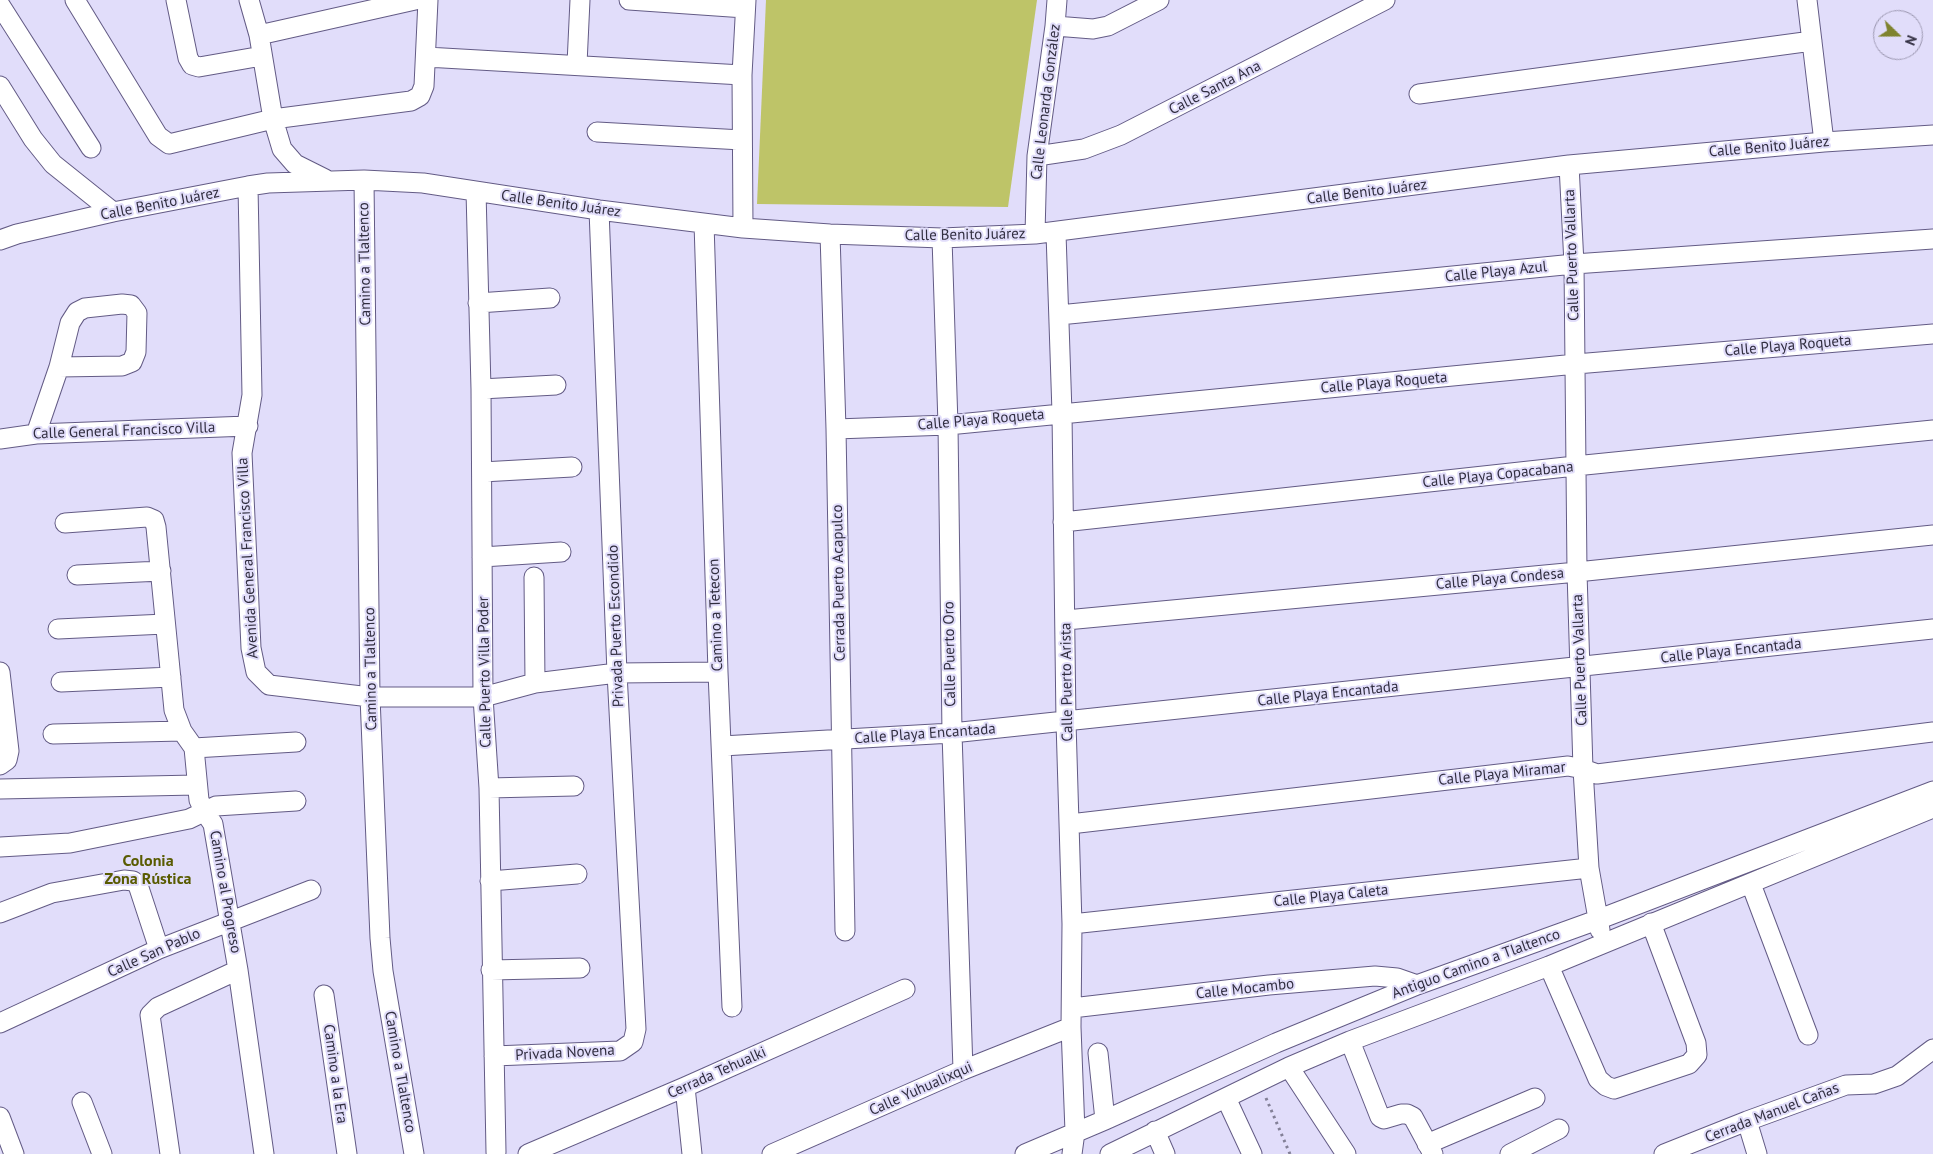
<!DOCTYPE html>
<html>
<head>
<meta charset="utf-8">
<style>
  body { margin:0 }
  #map { position:relative; width:1933px; height:1154px; overflow:hidden; background:#e1ddfa; font-family:"PT Sans",sans-serif }
  canvas { display:block }
  .north { position:absolute; left:1873px; top:10px; width:50px; height:50px; box-sizing:border-box; background:#e1ddfa; border:1px solid #9b97b0; border-radius:50%; rotate:112deg; font-size:14px; font-weight:700; line-height:20px; text-align:center; color:#312e40 }
  .north::after { content:''; display:block; margin:auto; width:18px; height:22px; background:#7f832e; clip-path:polygon(50% 0,100% 100%,50% 72%,0 100%) }
</style>
</head>
<body>
<div id="map">
<canvas width="1933" height="1154"></canvas>
<div class="north">N</div>
</div>
<script>
const ctx = document.querySelector('canvas').getContext('2d');
ctx.lineJoin = 'round';
function fill(path, color) { ctx.fillStyle = color; ctx.fill(path, 'evenodd'); }
const toPath = rows => new Path2D(rows.map(r => 'M' + r).join(''));
function strokePath(path, color, width, dash) { ctx.strokeStyle = color; ctx.lineWidth = width; ctx.lineCap = dash ? 'butt' : 'round'; ctx.setLineDash(dash || []); ctx.stroke(path); }
function write(font, color, halo, rows, align = 'center') {
  ctx.font = font + ' "PT Sans",sans-serif'; ctx.lineWidth = 4; ctx.setLineDash([]); ctx.textBaseline = 'middle'; ctx.strokeStyle = halo; ctx.fillStyle = color; for (const [text, x, y, turn = 0] of rows) {
    ctx.save(); ctx.translate(x, y); ctx.rotate((+turn || 0) * Math.PI / 180); ctx.textAlign = isNaN(turn) ? turn : align; if (halo) ctx.strokeText(text, 0, 0); ctx.fillText(text, 0, 0); ctx.restore();
  }
}
fill(toPath([
  [766,0,1037,0,1008,207,757,204]
]), '#bec468');
const minor = toPath([
  [75,0,158,136,169,144,273,119,411,101,420,96,424,86,428,0],
  [176,0,188,58,192,65,199,67,262,56],
  [249,0,259,35,273,119,282,149,295,164,325,179],
  [629,0,745,8],
  [1807,0,1824,142],
  [0,5,91,148],
  [1055,26,1093,29,1108,26,1159,0],
  [259,35,415,0],
  [426,57,742,75],
  [577,64,580,0],
  [0,86,33,139,53,164,113,212],
  [1419,94,1812,41],
  [597,132,742,140],
  [1037,156,1084,149,1121,135,1385,0],
  [1569,165,1574,264,1577,572,1583,769,1589,868,1600,930],
  [364,180,370,697,380,938,383,971,414,1154],
  [248,186,252,395,242,453,251,648,256,672,269,685,370,697,483,697,535,683,617,673,718,672],
  [476,191,481,389,483,697,489,788,496,1152],
  [704,223,718,672,732,1007],
  [743,228,742,75,746,0],
  [1056,233,1062,413,1066,722,1072,924,1071,1027,1075,1132,1072,1154],
  [830,234,836,429,845,931],
  [1035,234,1037,156,1055,26,1057,0],
  [942,238,948,425,952,733,963,1070],
  [0,240,17,234,113,212,248,186,268,183,364,180,423,183,599,210,743,228,830,234,942,238,1035,234,1569,165,1824,142,1933,135],
  [478,303,550,298],
  [1059,315,1574,264,1933,239],
  [481,389,556,385],
  [836,429,948,425,1576,364,1933,334],
  [36,434,59,367,70,323,77,312,85,308,122,304,131,305,137,313,136,352,132,362,122,366,59,367],
  [0,439,36,434,248,426],
  [482,472,572,467],
  [1063,522,1575,466,1933,430],
  [65,523,147,517,154,520,156,527,174,710,182,731,194,748,199,800,204,811,213,824,238,970,264,1154],
  [482,557,561,552],
  [77,575,161,571],
  [534,577,535,683],
  [1066,620,1577,572,1933,535],
  [58,629,165,624],
  [0,672,9,751,7,760,0,765],
  [61,682,171,677],
  [53,734,182,731],
  [722,746,952,733,1933,629],
  [194,748,296,742],
  [489,788,574,786],
  [0,789,196,785],
  [1070,824,1568,766,1583,769,1597,774,1933,732],
  [0,847,70,843,189,819,216,806,296,801],
  [490,881,577,874],
  [1751,884,1808,1035],
  [0,913,52,893,124,880,133,881,138,885,159,949],
  [1072,924,1589,868],
  [1549,966,1598,1079,1606,1086,1614,1089,1689,1064,1697,1055,1696,1043,1651,923],
  [491,970,580,968],
  [324,995,347,1154],
  [1072,1008,1269,985,1375,976,1397,978,1417,985],
  [0,1023,159,949,311,890],
  [1350,1041,1380,1117,1384,1119,1401,1114,1407,1114,1413,1117,1433,1154],
  [1098,1053,1105,1120],
  [494,1056,620,1051,633,1042,636,1029,617,673,599,210],
  [1289,1067,1346,1154],
  [685,1087,692,1154],
  [1226,1098,1252,1154],
  [82,1102,102,1154],
  [0,1117,14,1154],
  [1747,1121,1757,1154],
  [1155,1131,1165,1154],
  [1427,1144,1535,1098],
  [170,1154,150,1015,158,1007,238,970],
  [528,1154,685,1087,905,989],
  [772,1154,963,1070,1071,1027],
  [1025,1154,1105,1120,1276,1043,1417,985,1597,920,1933,791],
  [1110,1154,1289,1067,1350,1041,1549,966,1933,808],
  [1510,1154,1559,1129],
  [1664,1154,1747,1121,1846,1085,1874,1084,1897,1076,1933,1049]
]);
strokePath(minor, '#635b85', 21);
strokePath(toPath([
  [1266,1098,1290,1154]
]), '#838097', 3, [2.5, 4]);
strokePath(minor, '#fff', 19);
write('15px', '#312e40', '#e1ddfa', [
  ["Calle Santa Ana",1215,88,-27],
  ["Calle Leonarda González",1046,102,-83],
  ["Calle Benito Juárez",1769,147,-5],
  ["Calle Benito Juárez",1367,192,-7],
  ["Calle Benito Juárez",160,204,-11],
  ["Calle Benito Juárez",561,204,8],
  ["Calle Benito Juárez",965,235,-1],
  ["Calle Puerto Vallarta",1572,255,-92],
  ["Camino a Tlaltenco",365,264,-91],
  ["Calle Playa Azul",1496,272,-6],
  ["Calle Playa Roqueta",1788,346,-5],
  ["Calle Playa Roqueta",1384,383,-5],
  ["Calle Playa Roqueta",981,420,-5],
  ["Calle General Francisco Villa",124,431,-2],
  ["Calle Playa Copacabana",1498,475,-6],
  ["Avenida General Francisco Villa",248,558,-93],
  ["Calle Playa Condesa",1500,579,-5],
  ["Cerrada Puerto Acapulco",839,583,-91],
  ["Camino a Tetecon",716,615,-92],
  ["Privada Puerto Escondido",616,626,-92],
  ["Calle Playa Encantada",1731,651,-6],
  ["Calle Puerto Oro",950,654,-91],
  ["Calle Puerto Vallarta",1580,660,-92],
  ["Camino a Tlaltenco",371,669,-91],
  ["Calle Puerto Villa Poder",485,672,-91],
  ["Calle Puerto Arista",1067,682,-91],
  ["Calle Playa Encantada",1328,694,-6],
  ["Calle Playa Encantada",925,734,-4],
  ["Calle Playa Miramar",1502,774,-6],
  ["Camino al Progreso",225,892,80],
  ["Calle Playa Caleta",1331,896,-6],
  ["Calle San Pablo",154,953,-24],
  ["Antiguo Camino a Tlaltenco",1476,964,-20],
  ["Calle Mocambo",1245,989,-6],
  ["Privada Novena",565,1053,-3],
  ["Camino a Tlaltenco",400,1072,80],
  ["Cerrada Tehualki",717,1073,-24],
  ["Camino a la Era",335,1074,82],
  ["Calle Yuhualixqui",921,1089,-24],
  ["Cerrada Manuel Cañas",1772,1113,-21]
]);
write('bold 16px', '#595b01', '#e1ddfa', [
  ["Colonia",148,861],
  ["Zona Rústica",148,879]
]);
</script>
</body>
</html>
